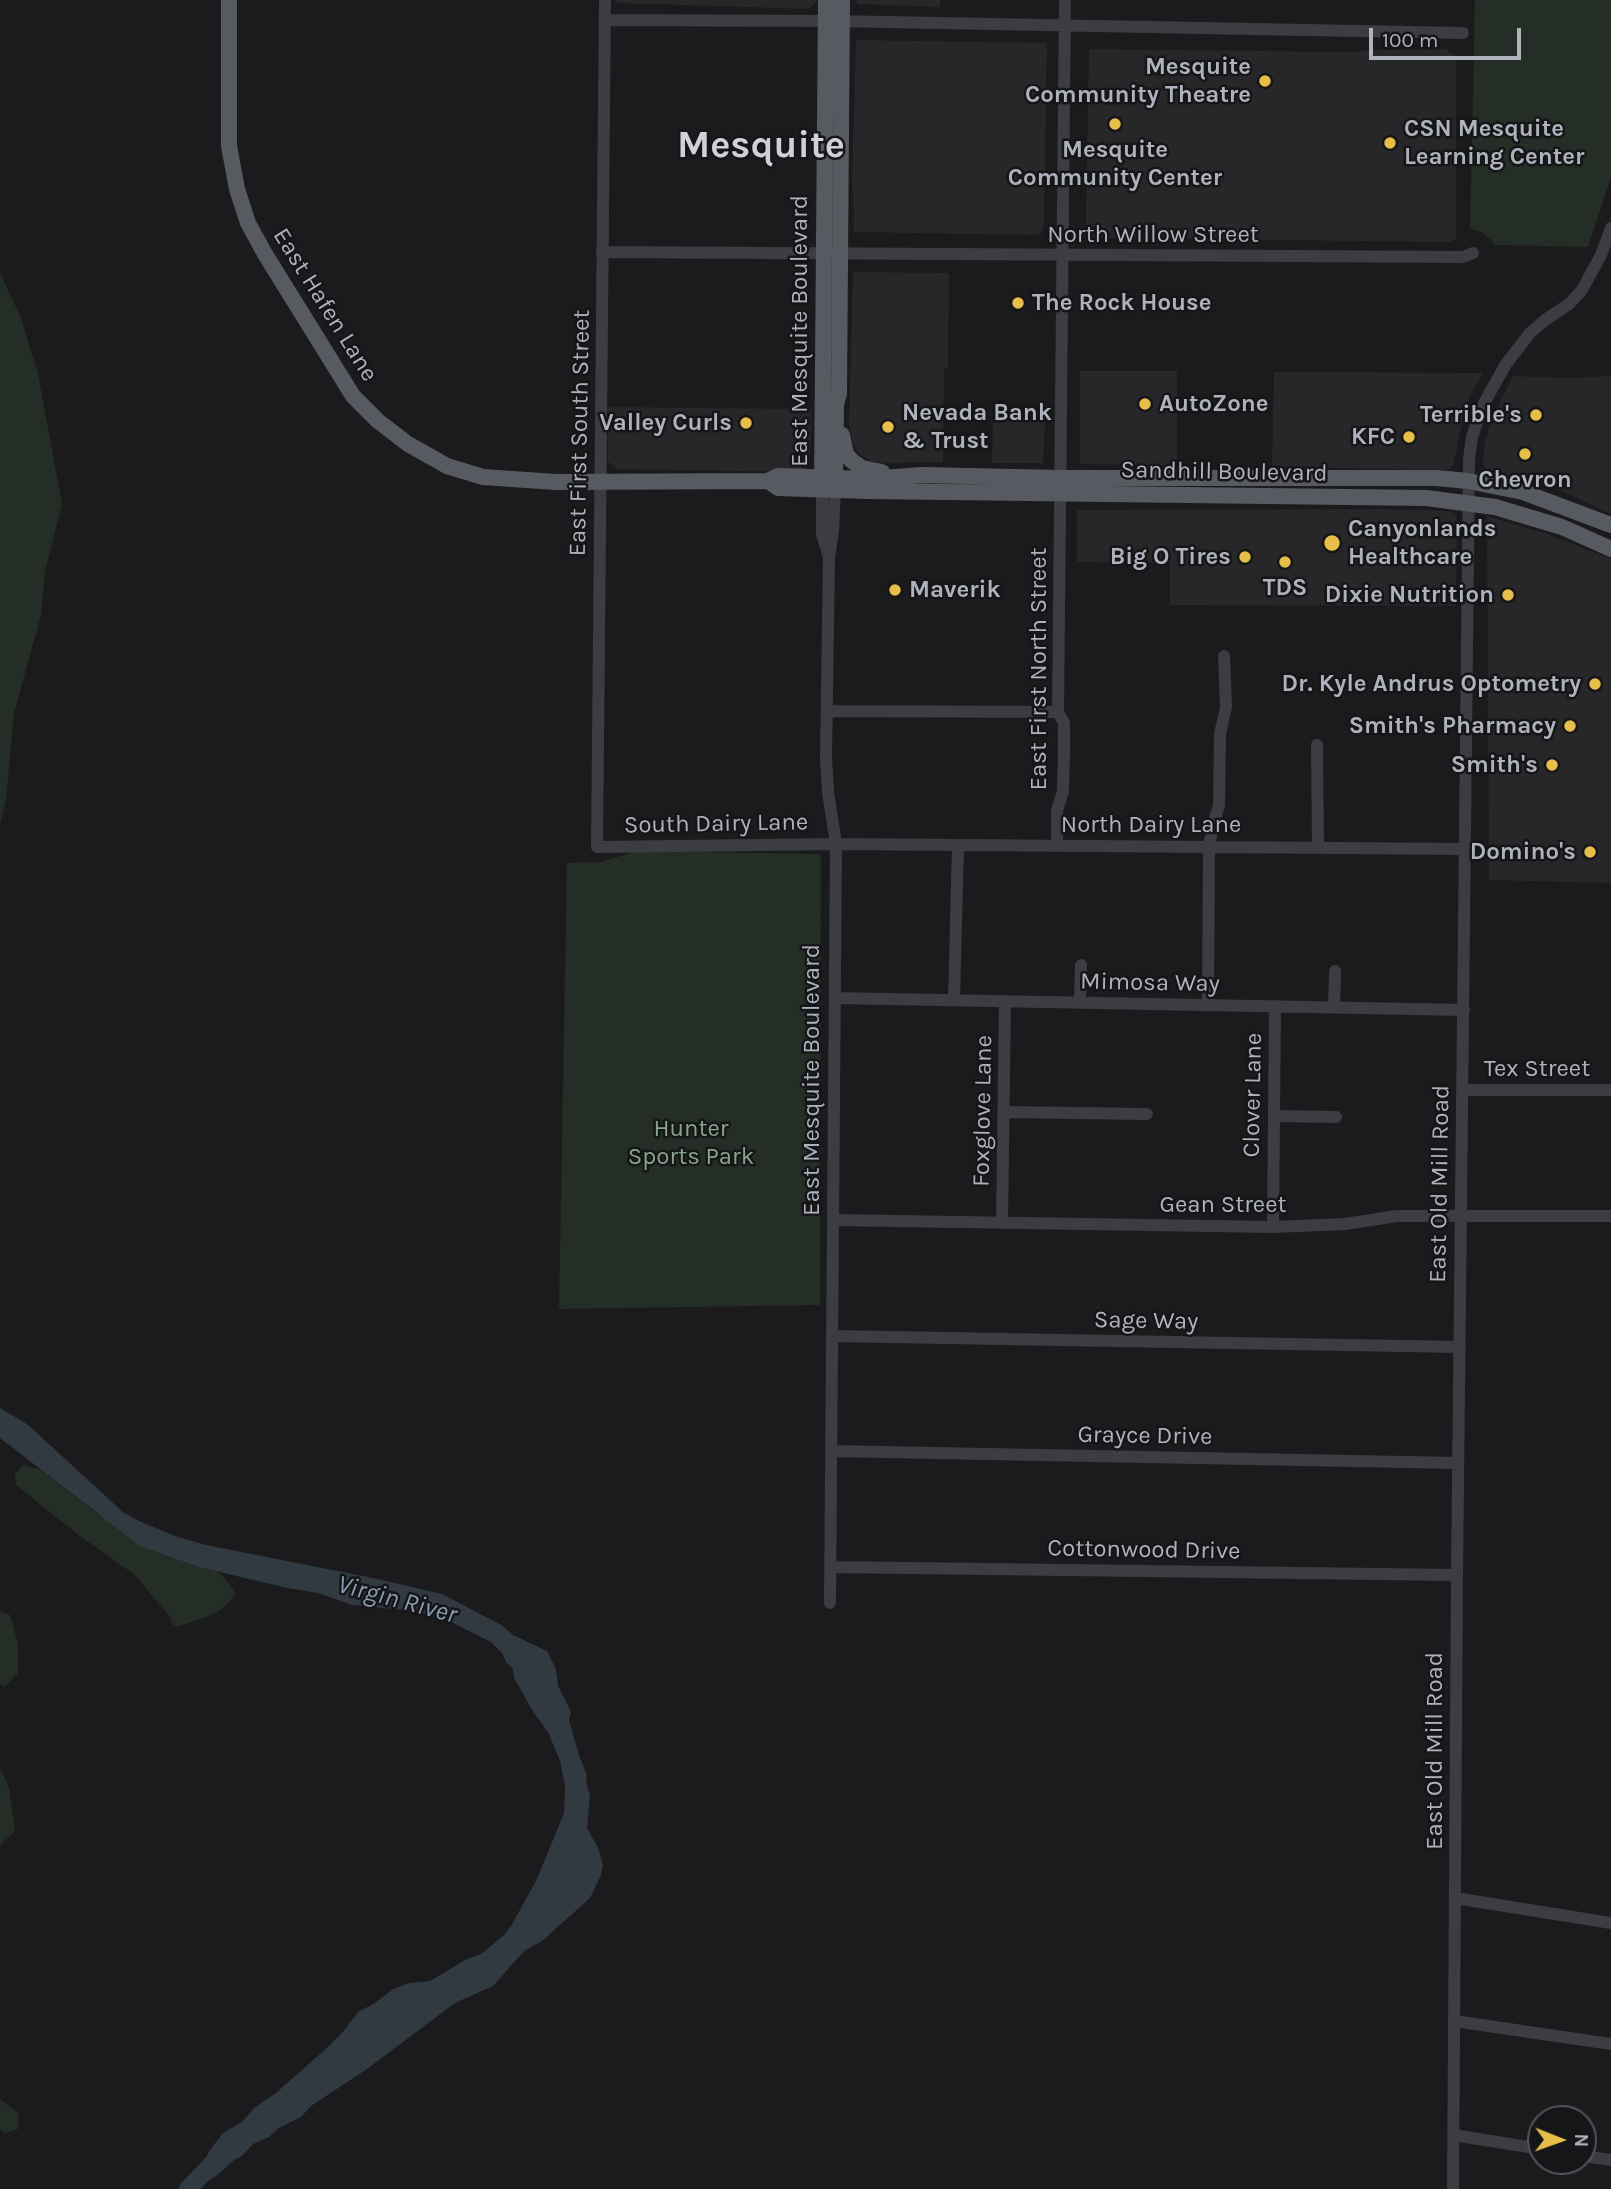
<!DOCTYPE html>
<html>
<head>
<meta charset="utf-8">
<style>
  body { margin:0 }
  #map { position:relative; width:1611px; height:2189px; overflow:hidden; background:#1b1b1d; font-family:Karla,sans-serif }
  canvas { display:block }
  .north { position:absolute; left:1527px; top:2105px; width:70px; height:70px; box-sizing:border-box; background:#161618; border:2px solid #53545a; border-radius:50%; rotate:91deg; font-size:19px; font-weight:700; line-height:28px; text-align:center; color:#aeb2bc }
  .north::after { content:''; display:block; margin:auto; width:24px; height:32px; background:#e7be49; clip-path:polygon(50% 0,100% 100%,50% 72%,0 100%) }
  .scale { position:absolute; left:1369px; top:28px; width:152px; height:32px; box-sizing:border-box; border:4px solid #aeb2bc; border-top:0; padding-left:9px; font-size:21px; line-height:24px; white-space:nowrap; color:#aeb2bc; -webkit-text-stroke:5px #161618; paint-order:stroke }
</style>
</head>
<body>
<div id="map">
<canvas width="1611" height="2189"></canvas>
<div class="north">N</div>
<div class="scale">100 m</div>
</div>
<script>
const ctx = document.querySelector('canvas').getContext('2d');
ctx.lineJoin = 'round';
function fill(path, color) { ctx.fillStyle = color; ctx.fill(path, 'evenodd'); }
const toPath = rows => new Path2D(rows.map(r => 'M' + r).join(''));
function strokePath(path, color, width, dash) { ctx.strokeStyle = color; ctx.lineWidth = width; ctx.lineCap = dash ? 'butt' : 'round'; ctx.setLineDash(dash || []); ctx.stroke(path); }
function write(font, color, halo, rows, align = 'center') {
  ctx.font = font + ' Karla,sans-serif'; ctx.lineWidth = 5; ctx.setLineDash([]); ctx.textBaseline = 'middle'; ctx.strokeStyle = halo; ctx.fillStyle = color; for (const [text, x, y, turn = 0] of rows) {
    ctx.save(); ctx.translate(x, y); ctx.rotate((+turn || 0) * Math.PI / 180); ctx.textAlign = isNaN(turn) ? turn : align; if (halo) ctx.strokeText(text, 0, 0); ctx.fillText(text, 0, 0); ctx.restore();
  }
}
fill(toPath([
  [615,0,817,0,817,1,809,9,617,3],
  [857,0,940,0,940,7,857,4],
  [856,40,1047,43,1044,224,1042,231,1037,235,854,232,852,176],
  [1089,49,1354,52,1370,50,1448,49,1448,52,1454,55,1456,64,1456,238,1452,242,1089,238,1086,232,1086,221],
  [855,272,949,273,948,367,944,368,943,462,880,463,871,461,858,453,853,443,849,423,853,273],
  [1080,371,1177,371,1177,466,1080,464],
  [1274,372,1483,373,1466,404,1453,465,1448,470,1272,467],
  [1513,376,1568,378,1611,376,1611,514,1555,488,1488,473,1485,470,1483,463,1484,445,1492,417],
  [608,407,811,409,810,464,801,472,617,469,608,462],
  [993,420,1045,421,1043,463,992,463],
  [1381,509,1448,511,1454,513,1457,517,1456,606,1170,605,1170,563,1077,562,1077,510],
  [1487,516,1544,533,1611,559,1611,883,1489,880]
]), '#27272a');
fill(toPath([
  [1475,0,1611,0,1611,177,1588,247,1496,245,1482,232,1470,229],
  [0,273,21,318,38,374,62,504,45,572,41,615,14,713,6,799,0,825],
  [637,851,821,854,820,1305,559,1309,567,863,601,862],
  [23,1465,41,1470,99,1515,179,1559,199,1567,215,1570,223,1576,235,1592,233,1598,219,1611,209,1616,177,1627,172,1624,170,1617,135,1575,77,1534,16,1485,15,1474],
  [0,1611,10,1615,18,1644,18,1673,4,1687,0,1684],
  [0,1768,9,1788,15,1831,0,1845],
  [0,2099,19,2114,18,2129,5,2133,0,2129]
]), '#252d27');
fill(toPath([
  [0,1408,27,1424,124,1513,141,1522,175,1536,206,1545,378,1579,442,1594,503,1626,513,1635,547,1651,556,1669,558,1686,571,1712,569,1720,579,1755,587,1776,586,1782,590,1796,587,1828,598,1848,603,1865,601,1875,590,1898,542,1941,524,1951,493,1986,455,2003,367,2069,311,2106,301,2117,279,2128,269,2137,253,2144,242,2156,234,2160,216,2176,202,2184,190,2174,203,2163,210,2150,223,2133,242,2122,254,2108,276,2093,329,2046,343,2032,358,2012,375,2003,393,1989,409,1983,430,1981,467,1959,481,1954,504,1935,511,1926,537,1879,564,1813,565,1786,560,1761,548,1732,534,1713,514,1678,513,1669,506,1662,502,1653,491,1642,441,1617,415,1611,352,1605,318,1593,287,1588,199,1567,140,1546,0,1438]
]), '#313941');
strokePath(toPath([
  [188,2189,212,2164]
]), '#313941', 18);
strokePath(toPath([
  [605,0,597,847,836,844,1465,849],
  [605,20,834,21,1463,33],
  [602,252,1463,257,1473,253],
  [822,489,822,534,828,554],
  [827,711,1058,712],
  [1317,745,1318,847],
  [1057,845,1057,811,1063,791,1064,755,1064,723,1058,712,1065,0],
  [835,998,1464,1010],
  [954,1000,958,845],
  [1080,1002,1081,965],
  [1208,1005,1209,847,1213,825,1219,805,1220,734,1226,707,1224,656],
  [1334,1007,1335,971],
  [1463,1090,1611,1090],
  [1004,1112,1147,1114],
  [1274,1116,1336,1117],
  [833,1220,1273,1227,1345,1224,1397,1216,1611,1216],
  [1002,1223,1005,1001],
  [1273,1227,1275,1006],
  [832,1336,1460,1347],
  [831,1451,1458,1463],
  [830,1567,1457,1575],
  [830,1603,836,844,828,792,826,757,829,557,833,531,835,490],
  [1455,1898,1611,1923],
  [1454,2021,1611,2044],
  [1453,2135,1541,2149],
  [1583,2156,1611,2160],
  [1453,2189,1457,1575,1469,460,1472,437,1483,405,1506,364,1530,333,1545,320,1569,304,1582,290,1601,255,1611,228]
]), '#3c3d42', 12);
strokePath(toPath([
  [229,0,229,146,237,189,248,223,265,254,353,396,378,421,408,444,447,466,483,477,556,482,768,481,778,476,868,479,922,475,1061,478,1436,478,1468,481,1523,492,1611,525],
  [842,435,846,454,852,461,862,468,882,472],
  [768,481,778,488,867,491,1426,498,1495,507,1562,527,1611,549],
  [822,486,826,0],
  [835,487,836,404,839,394,842,0]
]), '#585a61', 16);
for (const [x, y, r, color] of [
  [1265,81,7,"#e7be49"],
  [1115,124,7,"#e7be49"],
  [1390,143,7,"#e7be49"],
  [1018,303,7,"#e7be49"],
  [1145,404,7,"#e7be49"],
  [1536,415,7,"#e7be49"],
  [746,423,7,"#e7be49"],
  [888,427,7,"#e7be49"],
  [1409,437,7,"#e7be49"],
  [1525,454,7,"#e7be49"],
  [1332,543,9,"#e7be49"],
  [1245,557,7,"#e7be49"],
  [1285,562,7,"#e7be49"],
  [895,590,7,"#e7be49"],
  [1508,595,7,"#e7be49"],
  [1595,684,7,"#e7be49"],
  [1570,726,7,"#e7be49"],
  [1552,765,7,"#e7be49"],
  [1590,852,7,"#e7be49"]
]) { const dot = new Path2D(); dot.arc(x, y, r, 0, 2 * Math.PI); ctx.fillStyle = color; ctx.fill(dot); strokePath(dot, '#161618', 2.5); }
write('bold 24px', '#aeb2bc', '#161618', [
  ["Mesquite",1251,67],
  ["Community Theatre",1251,95],
  ["CSN Mesquite",1404,129,"left"],
  ["Learning Center",1404,157,"left"],
  ["Mesquite",1115,150,"center"],
  ["Community Center",1115,178,"center"],
  ["The Rock House",1032,303,"left"],
  ["AutoZone",1159,404,"left"],
  ["Nevada Bank",902,413,"left"],
  ["& Trust",902,441,"left"],
  ["Terrible's",1522,415],
  ["Valley Curls",732,423],
  ["KFC",1395,437],
  ["Chevron",1525,480,"center"],
  ["Canyonlands",1348,529,"left"],
  ["Healthcare",1348,557,"left"],
  ["Big O Tires",1231,557],
  ["TDS",1285,588,"center"],
  ["Maverik",909,590,"left"],
  ["Dixie Nutrition",1494,595],
  ["Dr. Kyle Andrus Optometry",1581,684],
  ["Smith's Pharmacy",1556,726],
  ["Smith's",1538,765],
  ["Domino's",1576,852]
], 'right');
write('24px', '#aeb2bc', '#161618', [
  ["North Willow Street",1153,235],
  ["East Hafen Lane",325,305,58],
  ["East Mesquite Boulevard",800,331,-90],
  ["East First South Street",580,433,-89],
  ["Sandhill Boulevard",1224,472,1],
  ["East First North Street",1039,669,-90],
  ["South Dairy Lane",716,824,-1],
  ["North Dairy Lane",1151,825],
  ["Mimosa Way",1150,983,1],
  ["Tex Street",1537,1069],
  ["East Mesquite Boulevard",812,1080,-90],
  ["Clover Lane",1253,1095,-89],
  ["Foxglove Lane",983,1111,-89],
  ["East Old Mill Road",1440,1184,-89],
  ["Gean Street",1223,1205],
  ["Sage Way",1146,1321,1],
  ["Grayce Drive",1145,1436,1],
  ["Cottonwood Drive",1144,1550,1],
  ["East Old Mill Road",1435,1751,-90]
]);
write('24px', '#87a58b', '#161618', [
  ["Hunter",691,1129],
  ["Sports Park",691,1157]
]);
write('italic 26px', '#889cb4', '#161618', [
  ["Virgin River",397,1600,15]
]);
write('bold 38px', '#cfd1d8', '#161618', [
  ["Mesquite",761,146]
]);
</script>
</body>
</html>
